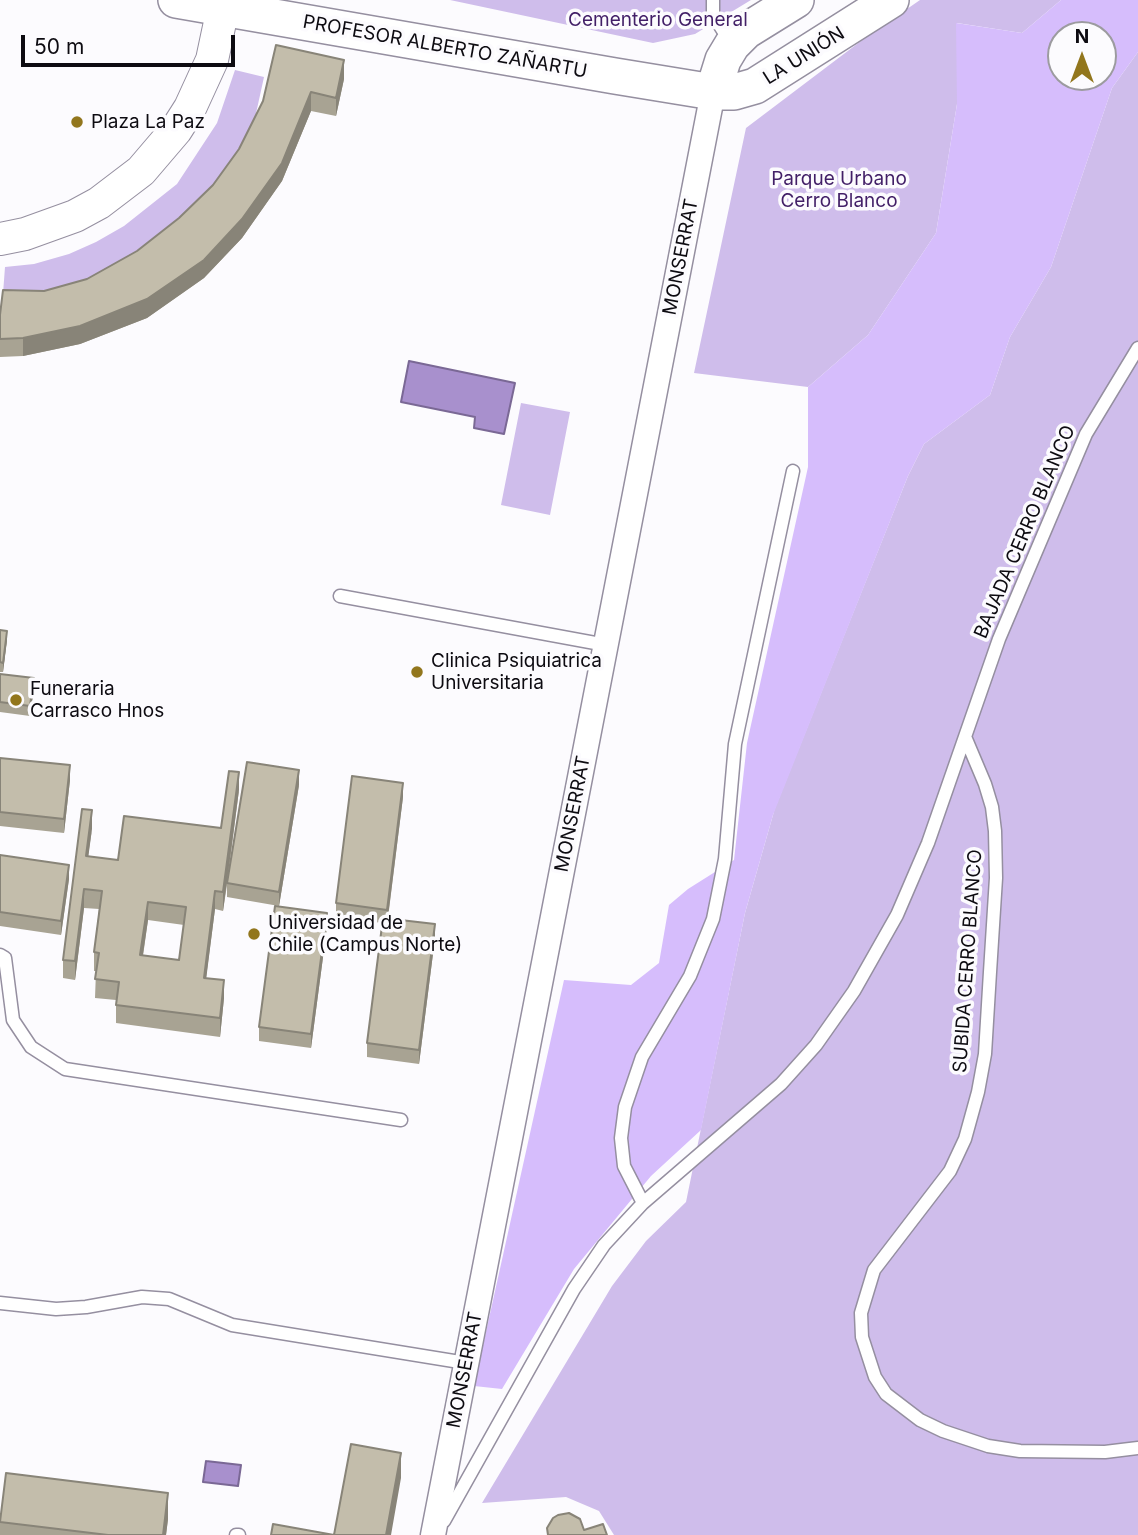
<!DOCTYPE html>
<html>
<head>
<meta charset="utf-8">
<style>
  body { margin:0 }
  #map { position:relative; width:1138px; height:1535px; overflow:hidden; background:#fcfbfe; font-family:Inter,sans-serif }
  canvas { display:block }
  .north { position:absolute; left:1047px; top:21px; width:70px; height:70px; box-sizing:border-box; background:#fcfbfe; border:2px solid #9c9b9f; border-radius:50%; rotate:0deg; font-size:19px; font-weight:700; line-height:28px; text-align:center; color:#0d0b11 }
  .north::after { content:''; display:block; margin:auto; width:24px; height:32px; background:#92761d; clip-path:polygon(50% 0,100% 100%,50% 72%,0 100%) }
  .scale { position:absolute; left:21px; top:35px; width:214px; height:32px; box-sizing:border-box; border:4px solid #0d0b11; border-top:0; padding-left:9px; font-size:21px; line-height:24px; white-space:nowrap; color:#0d0b11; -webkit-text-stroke:5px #fcfbfe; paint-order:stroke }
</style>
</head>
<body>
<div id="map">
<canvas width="1138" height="1535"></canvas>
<div class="north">N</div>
<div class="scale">50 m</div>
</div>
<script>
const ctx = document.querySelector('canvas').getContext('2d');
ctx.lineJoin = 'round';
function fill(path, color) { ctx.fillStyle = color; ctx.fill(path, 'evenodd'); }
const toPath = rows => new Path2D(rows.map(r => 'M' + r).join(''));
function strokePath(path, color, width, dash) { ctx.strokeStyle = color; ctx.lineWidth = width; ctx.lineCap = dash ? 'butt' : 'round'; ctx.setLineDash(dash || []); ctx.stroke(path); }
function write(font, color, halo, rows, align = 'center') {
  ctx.font = font + ' Inter,sans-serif'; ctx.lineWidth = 7; ctx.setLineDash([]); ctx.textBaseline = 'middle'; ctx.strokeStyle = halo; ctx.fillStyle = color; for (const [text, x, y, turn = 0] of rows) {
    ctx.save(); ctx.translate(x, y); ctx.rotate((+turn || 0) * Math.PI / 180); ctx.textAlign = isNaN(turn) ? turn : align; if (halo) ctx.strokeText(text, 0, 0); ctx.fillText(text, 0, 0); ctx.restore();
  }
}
fill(toPath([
  [450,0,751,0,695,34,653,43],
  [920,0,1061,0,1022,33,957,23,957,104,936,233,868,335,808,387,694,373,746,128,861,41],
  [1138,52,1138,1535,614,1535,599,1511,566,1497,482,1503,612,1286,646,1241,686,1202,745,913,775,808,908,476,924,444,990,395,1010,337,1051,267,1112,88],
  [235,70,264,77,255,118,226,177,145,261,2,307,5,267,34,264,69,254,96,242,124,226,177,184,217,123],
  [521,403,570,412,550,515,501,505]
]), '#cfbdeb');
fill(toPath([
  [1061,0,1138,0,1138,52,1112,88,1051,267,1010,337,990,395,924,444,908,476,773,815,745,913,701,1130,651,1176,574,1269,502,1389,474,1386,564,980,631,985,659,963,669,905,688,889,734,860,747,743,808,467,808,387,868,335,936,233,957,104,956,23,1022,33],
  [1061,35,1103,35,1103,77,1061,77]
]), '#d6bdfc');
const water = toPath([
  [409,361,515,383,504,434,474,428,475,417,401,402,409,361],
  [206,1461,241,1465,238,1486,203,1482,206,1461]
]);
fill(water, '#a890cd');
strokePath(water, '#7a6895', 2);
const service = toPath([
  [713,0,713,15,731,43],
  [340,596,606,645],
  [966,739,985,784,992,807,995,831,996,878,990,972,985,1054,978,1092,965,1139,950,1171,874,1270,861,1313,862,1337,875,1377,886,1394,920,1420,943,1431,988,1446,1020,1451,1105,1452,1138,1448],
  [0,955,5,958,13,1020,31,1047,65,1069,401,1120],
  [643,1203,624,1166,621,1138,625,1107,642,1057,690,976,713,919,725,859,735,744,793,471],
  [0,1303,56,1309,86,1307,142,1297,169,1299,232,1325,466,1363],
  [444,1521,574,1289,604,1245,643,1203,781,1084,816,1045,854,991,897,915,928,843,999,639,1086,434,1138,348],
  [236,1535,239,1535]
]);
const minor = toPath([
  [433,1535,713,92]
]);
const tertiary = toPath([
  [0,239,25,234,75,216,99,203,141,171,176,130,190,108,212,60,223,8]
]);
const secondary = toPath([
  [176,0,615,76,713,92,734,92,755,86,891,0],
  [713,92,723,60,732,45,746,31,796,0]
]);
strokePath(service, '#958fa0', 15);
strokePath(minor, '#958fa0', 27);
strokePath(tertiary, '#958fa0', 34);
strokePath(secondary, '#958fa0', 38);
strokePath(service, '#fff', 12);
strokePath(minor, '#fff', 24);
strokePath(tertiary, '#fff', 32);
strokePath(secondary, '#fff', 35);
fill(toPath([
  [344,79,336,116,311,111,282,181,242,238,204,278,147,318,80,344,23,356,0,357,0,315,44,291,87,279,137,251,179,218,213,185,239,149,263,101],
  [0,630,7,640,3,672,0,672],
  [0,674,34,688,30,716,0,712],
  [0,758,70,780,64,833,0,826],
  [299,785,279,906,227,897,227,885,223,911,215,909,206,978,224,998,220,1037,116,1023,116,1000,95,998,96,971,94,971,94,952,99,909,84,908,75,980,63,978,63,960,92,829,88,856,118,860,221,828,239,790,228,877],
  [148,920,184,925,179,960,143,956],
  [403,797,388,918,435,938,419,1064,367,1057,367,1043,382,923,336,917,336,903],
  [0,855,69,879,61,935,0,926],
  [327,927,311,1048,259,1041,259,1027],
  [168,1519,166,1535,0,1535,0,1521]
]), '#a8a393');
fill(toPath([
  [344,60,344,79,336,116,336,98],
  [311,92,311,111,282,181,242,238,204,278,147,318,80,344,23,356,23,338,80,326],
  [7,631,7,640,3,672,3,663],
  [34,678,34,688,30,716,30,706],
  [70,765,70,780,64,833,64,819],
  [299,770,299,785,279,906,279,892],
  [239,772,239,790,223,911,223,892],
  [403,783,403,797,387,924,387,910],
  [92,810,92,829,86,874,86,856],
  [69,865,69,879,61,935,61,921],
  [84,889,84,908,75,980,75,961],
  [215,891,215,909,204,996,204,978],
  [148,902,148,920,140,974,140,955],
  [327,913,327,927,311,1048,311,1034],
  [435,924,435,938,419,1064,419,1050],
  [224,980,224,998,220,1037,220,1018],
  [401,1453,401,1478,391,1535,386,1535],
  [168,1493,168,1519,166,1535,163,1535]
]), '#888478');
const building = toPath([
  [276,45,344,60,336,98,311,92,282,163,242,219,204,260,147,299,80,326,23,338,0,339,0,315,3,290,44,291,87,279,137,251,179,218,213,185,239,149,263,101,276,45],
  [0,630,7,631,3,663,0,662,0,630],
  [0,674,34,678,30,706,0,702,0,674],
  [0,758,70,765,64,819,0,812,0,758],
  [247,762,299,770,279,892,227,883,247,762],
  [229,771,239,772,223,892,215,891,204,978,224,980,220,1018,116,1005,119,982,95,979,99,953,94,952,102,891,84,889,75,961,63,960,82,809,92,810,86,856,118,860,124,816,221,828,229,771],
  [148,902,186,907,179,960,140,955,148,902],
  [352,776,403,783,387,910,336,903,352,776],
  [0,855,69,865,61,921,0,912,0,855],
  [275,906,327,913,311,1034,259,1027,275,906],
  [383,918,435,924,419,1050,367,1043,383,918],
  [351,1444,401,1453,386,1535,271,1535,273,1524,334,1535,351,1444],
  [6,1473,168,1493,163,1535,108,1535,0,1522,6,1473],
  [569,1513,580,1519,584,1530,603,1524,607,1535,548,1535,547,1528,553,1518,558,1515,569,1513]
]);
fill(building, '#c3bdab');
strokePath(building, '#888478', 2);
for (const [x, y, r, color] of [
  [77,122,7,"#92761d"],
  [417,672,7,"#92761d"],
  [16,700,7,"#92761d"],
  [254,934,7,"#92761d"]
]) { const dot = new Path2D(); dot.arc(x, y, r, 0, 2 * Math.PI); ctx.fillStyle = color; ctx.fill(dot); strokePath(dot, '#fcfbfe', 2.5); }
write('19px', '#421f67', '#fcfbfe', [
  ["Cementerio General",658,20],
  ["Parque Urbano",839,179],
  ["Cerro Blanco",839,201]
]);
write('19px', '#0d0b11', '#fcfbfe', [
  ["PROFESOR ALBERTO ZAÑARTU",445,47,10],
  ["LA UNIÓN",804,56,-32],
  ["MONSERRAT",681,257,-79],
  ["BAJADA CERRO BLANCO",1025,532,-67],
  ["MONSERRAT",573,814,-79],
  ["SUBIDA CERRO BLANCO",968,961,-86],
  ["MONSERRAT",465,1370,-79]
]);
write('19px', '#0d0b11', '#fcfbfe', [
  ["Plaza La Paz",91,122],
  ["Clinica Psiquiatrica",431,661],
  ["Universitaria",431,683],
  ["Funeraria",30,689],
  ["Carrasco Hnos",30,711],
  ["Universidad de",268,923],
  ["Chile (Campus Norte)",268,945]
], 'left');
</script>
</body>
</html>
